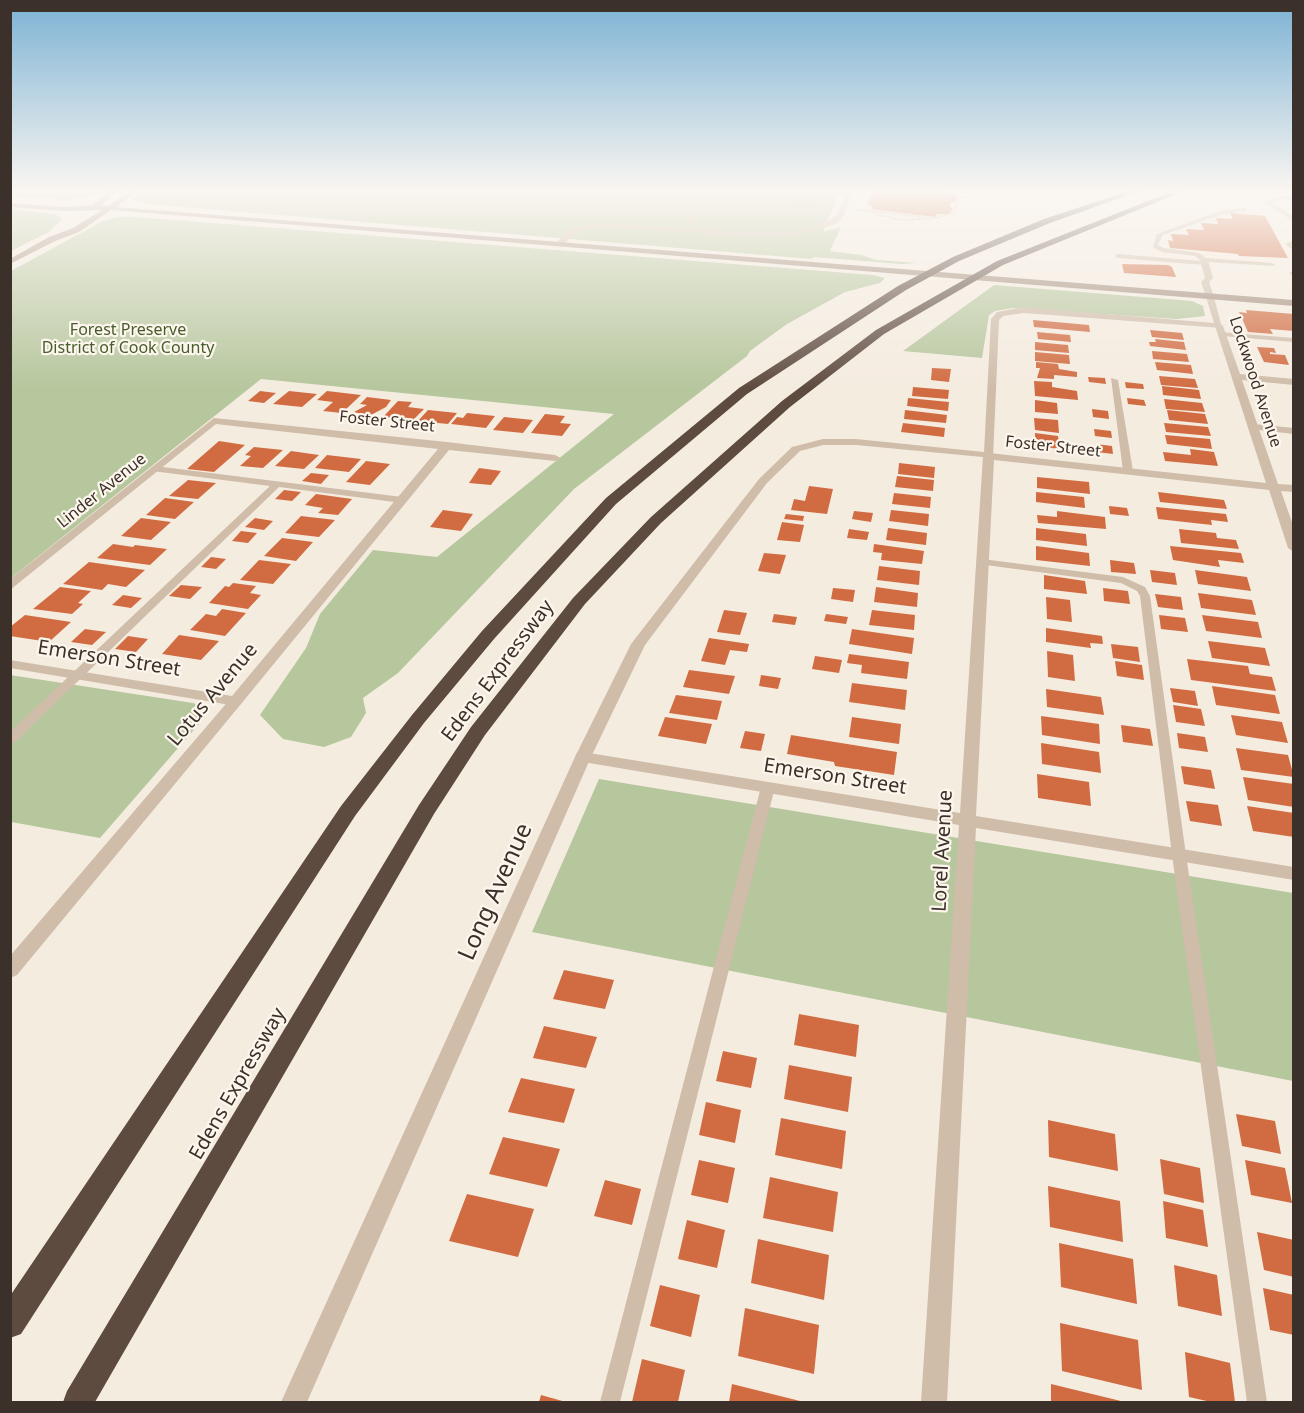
<!DOCTYPE html>
<html>
<head>
<meta charset="utf-8">
<style>
  body { margin:0 }
  #map { position:relative; width:1304px; height:1413px; overflow:hidden; background:#f5ece0; font-family:"Noto Sans",sans-serif }
  canvas { display:block }
  .frame { position:absolute; inset:0; border:12px solid #3c312a; pointer-events:none }
</style>
</head>
<body>
<div id="map">
<canvas width="1304" height="1413"></canvas>
<div class="frame"></div>
</div>
<script>
const ctx = document.querySelector('canvas').getContext('2d');
ctx.lineJoin = 'round';
function fill(path, color) { ctx.fillStyle = color; ctx.fill(path, 'evenodd'); }
const toPath = rows => new Path2D(rows.map(r => 'M' + r).join(''));
function strokePath(path, color, width, dash) { ctx.strokeStyle = color; ctx.lineWidth = width; ctx.lineCap = dash ? 'butt' : 'round'; ctx.setLineDash(dash || []); ctx.stroke(path); }
function write(font, color, halo, rows, align = 'center') {
  ctx.font = font + ' "Noto Sans",sans-serif'; ctx.lineWidth = 4.5; ctx.setLineDash([]); ctx.textBaseline = 'middle'; ctx.strokeStyle = halo; ctx.fillStyle = color; for (const [text, x, y, turn = 0] of rows) {
    ctx.save(); ctx.translate(x, y); ctx.rotate((+turn || 0) * Math.PI / 180); ctx.textAlign = isNaN(turn) ? turn : align; if (halo) ctx.strokeText(text, 0, 0); ctx.fillText(text, 0, 0); ctx.restore();
  }
}
fill(toPath([
  [10,191,102,191,89,197,67,200,11,196],
  [141,191,840,191,823,232,841,227,830,251,861,255,876,260,916,263,902,264,813,257,812,259,146,204,133,199],
  [11,209,55,214,62,219,49,232,11,251],
  [117,217,136,217,873,275,885,278,880,283,845,292,787,324,750,351,747,356,574,489,398,673,363,698,366,713,351,737,324,747,283,739,260,715,306,648,320,614,373,550,437,557,614,414,261,379,11,578,11,271,103,221],
  [994,285,1192,301,1203,306,1205,316,1177,319,1013,308,995,311,989,315,982,358,903,351],
  [10,675,193,703,205,707,205,717,100,838,11,822],
  [599,779,1293,893,1293,1081,532,932]
]), '#b6c69d');
fill(toPath([
  [874,191,944,191,957,196,956,201,951,203,949,206,953,209,949,214,937,214,935,217,871,209,873,207,867,204],
  [1230,213,1265,216,1288,258,1239,256,1238,254,1170,248,1168,240,1173,241,1171,234,1189,235,1186,229,1204,230,1201,223,1218,224,1216,218,1233,219],
  [1122,264,1168,265,1172,267,1176,277,1124,273],
  [1246,310,1294,314,1294,331,1270,329,1273,334,1248,332,1239,312,1247,313],
  [1033,320,1089,325,1090,332,1034,327],
  [1150,330,1182,333,1184,340,1152,337],
  [1037,332,1070,335,1071,342,1038,339],
  [1155,339,1184,342,1186,350,1150,346,1149,342,1156,342],
  [1035,342,1068,345,1069,353,1035,350],
  [1257,347,1274,348,1276,353,1270,352,1270,354,1285,355,1289,365,1264,362],
  [1152,351,1187,354,1189,362,1153,359],
  [1035,352,1069,355,1070,364,1035,361],
  [1036,362,1058,364,1059,369,1077,372,1077,377,1054,375,1054,379,1037,378,1040,368,1036,368],
  [1155,362,1191,365,1193,374,1157,370],
  [932,368,951,369,949,382,931,380],
  [1159,376,1195,379,1198,388,1161,385],
  [1088,377,1105,378,1106,384,1089,382],
  [1034,381,1052,382,1052,387,1077,391,1078,400,1035,396],
  [1125,382,1143,384,1144,389,1126,388],
  [1162,386,1199,390,1201,399,1163,395],
  [913,387,949,390,948,399,912,396],
  [260,391,276,393,264,403,248,401],
  [289,391,317,394,302,407,273,404],
  [327,391,361,395,342,413,323,411,333,402,317,400],
  [367,397,391,400,386,407,369,416,354,412,367,405,360,404],
  [908,398,949,402,948,411,907,406],
  [1127,398,1144,400,1146,406,1128,404],
  [1164,399,1202,403,1205,412,1166,409],
  [1035,400,1057,403,1058,414,1035,412],
  [398,401,412,402,408,407,424,409,413,420,383,417],
  [1092,409,1108,411,1109,419,1093,417],
  [428,410,457,413,448,424,418,421],
  [905,410,947,415,946,423,904,419],
  [1167,410,1205,414,1208,424,1169,420],
  [467,413,495,416,486,428,451,424,457,417,463,418],
  [545,414,565,416,560,423,571,424,562,436,531,433],
  [504,417,533,420,523,433,493,430],
  [1034,418,1058,420,1059,433,1035,430],
  [903,423,945,428,944,437,901,432],
  [1164,423,1208,427,1211,436,1166,432],
  [1094,429,1111,431,1112,438,1095,436],
  [1035,433,1058,436,1060,449,1035,446],
  [1165,435,1210,439,1212,449,1167,444],
  [219,441,245,445,214,472,187,469],
  [1096,444,1112,446,1113,454,1097,452],
  [254,447,283,450,263,468,240,466,251,456,245,455],
  [1190,449,1214,452,1218,466,1165,461,1163,452,1191,455],
  [291,451,319,455,304,469,275,466],
  [327,455,361,459,349,472,315,468],
  [366,461,390,464,370,485,346,482],
  [899,463,935,467,934,478,898,474],
  [479,468,501,471,491,485,469,483],
  [311,473,329,475,321,484,302,481],
  [897,476,934,480,933,491,895,487],
  [1037,477,1089,482,1090,494,1037,488],
  [188,480,216,483,198,499,169,496],
  [809,486,833,489,827,514,791,510,794,499,805,501],
  [284,490,301,492,292,501,275,499],
  [1036,492,1084,497,1085,508,1036,502],
  [1158,492,1224,500,1227,509,1160,502],
  [894,493,931,497,930,508,892,504],
  [316,494,352,499,338,515,318,513,323,508,305,505],
  [165,498,194,502,175,519,146,515],
  [1109,506,1127,508,1129,516,1110,514],
  [1156,507,1226,514,1228,522,1211,520,1212,525,1158,519],
  [443,510,473,514,461,531,430,527],
  [891,510,929,514,928,526,889,521],
  [854,511,873,513,871,522,852,519],
  [1057,511,1105,517,1106,529,1038,523,1037,515,1057,517],
  [786,514,804,516,803,521,784,519],
  [301,516,335,520,319,537,285,533],
  [141,518,171,522,151,540,121,536],
  [255,518,273,521,264,530,245,527],
  [782,522,804,525,800,542,777,540],
  [888,528,927,533,926,545,886,540],
  [1036,528,1086,534,1087,546,1036,540],
  [849,529,869,532,867,540,847,538],
  [1179,529,1216,533,1217,538,1236,540,1239,549,1181,543],
  [241,531,257,533,248,543,232,541],
  [282,538,313,542,296,561,264,556],
  [113,544,133,547,135,545,167,549,150,565,97,558],
  [874,544,924,551,922,564,881,560,882,553,873,552],
  [1036,546,1089,553,1090,566,1036,560],
  [1170,546,1241,553,1244,563,1218,560,1220,567,1173,560],
  [764,553,786,555,780,574,758,571],
  [211,557,226,559,216,569,201,567],
  [259,560,291,564,273,584,240,580],
  [1110,560,1134,563,1136,574,1111,572],
  [89,562,145,570,126,587,108,584,102,590,63,584],
  [879,566,920,571,919,585,877,580],
  [1150,570,1175,573,1177,585,1152,582],
  [1195,570,1247,577,1251,591,1198,584],
  [1044,575,1085,581,1087,594,1044,589],
  [233,583,256,586,250,593,261,595,248,609,209,603,225,586,229,587],
  [181,585,202,587,190,599,169,596],
  [60,587,91,591,78,603,83,604,72,614,33,609],
  [876,587,918,593,917,607,874,602],
  [833,588,855,590,853,602,831,599],
  [1103,588,1128,591,1130,604,1104,601],
  [1198,593,1252,600,1256,615,1201,608],
  [1155,594,1181,597,1183,610,1158,607],
  [123,595,142,598,131,608,112,605],
  [1046,597,1070,600,1072,622,1047,619],
  [222,609,246,613,225,636,190,630,206,614,216,616],
  [724,610,747,613,740,635,717,632],
  [872,610,915,615,914,630,869,625],
  [774,614,797,617,795,625,772,622],
  [826,614,848,617,846,624,824,621],
  [25,615,71,622,49,642,10,636,10,627],
  [1159,615,1185,618,1188,632,1161,629],
  [1202,615,1258,622,1262,638,1206,631],
  [1046,628,1102,636,1103,644,1090,643,1091,648,1046,642],
  [85,629,106,632,92,645,71,642],
  [852,629,914,638,912,654,849,644],
  [179,635,219,641,201,660,162,654],
  [128,636,148,639,136,652,115,649],
  [709,638,749,644,747,652,730,650,725,665,701,661],
  [1208,641,1265,648,1270,666,1212,658],
  [1111,644,1138,647,1140,662,1113,658],
  [1047,651,1073,655,1075,681,1048,677],
  [849,654,909,662,907,679,861,673,862,665,847,663],
  [815,656,842,660,839,673,812,669],
  [1187,659,1248,666,1250,674,1272,677,1276,691,1191,680],
  [1115,661,1142,665,1144,680,1117,676],
  [689,670,735,676,729,694,683,687],
  [761,675,781,678,778,689,759,686],
  [852,683,907,690,905,710,849,702],
  [1212,686,1275,695,1280,714,1216,705],
  [1170,688,1195,691,1198,706,1173,702],
  [1046,689,1101,697,1104,715,1047,707],
  [676,695,722,701,717,720,669,713],
  [1173,705,1201,709,1205,726,1176,722],
  [1231,715,1282,722,1288,743,1236,735],
  [1041,716,1099,724,1100,744,1042,735],
  [665,717,712,724,706,744,658,736],
  [852,717,901,724,899,744,849,737],
  [1121,725,1150,729,1153,746,1123,742],
  [745,731,765,734,761,751,740,748],
  [1177,733,1205,737,1208,752,1179,748],
  [791,735,897,752,894,775,835,766,834,762,787,754],
  [1041,743,1099,752,1101,773,1042,764],
  [1236,748,1288,755,1294,777,1241,770],
  [1181,766,1211,770,1215,789,1184,784],
  [1037,774,1089,782,1091,806,1038,798],
  [1243,777,1294,784,1294,807,1248,800],
  [1186,801,1218,805,1222,826,1190,821],
  [1247,806,1294,813,1294,837,1253,831],
  [564,970,614,980,605,1009,553,999],
  [799,1014,859,1025,856,1057,794,1045],
  [544,1026,597,1037,586,1068,533,1058],
  [723,1051,757,1058,751,1088,716,1081],
  [789,1065,852,1077,848,1112,784,1099],
  [521,1078,575,1089,564,1123,508,1112],
  [706,1102,741,1110,735,1143,699,1135],
  [1236,1114,1275,1121,1281,1154,1242,1146],
  [781,1118,846,1131,842,1169,775,1155],
  [1048,1120,1115,1134,1118,1171,1049,1157],
  [503,1137,560,1149,547,1187,489,1174],
  [1160,1159,1200,1168,1204,1203,1164,1194],
  [699,1160,735,1168,728,1203,691,1195],
  [1245,1160,1285,1168,1292,1203,1251,1195],
  [770,1177,838,1192,833,1232,763,1218],
  [605,1180,641,1189,632,1225,594,1216],
  [1048,1186,1120,1201,1123,1242,1050,1227],
  [467,1194,534,1209,518,1257,449,1241],
  [1163,1201,1203,1210,1208,1247,1166,1238],
  [687,1220,725,1230,717,1268,678,1259],
  [1257,1232,1294,1240,1294,1277,1264,1270],
  [758,1239,829,1255,824,1300,751,1283],
  [1059,1243,1133,1259,1137,1304,1061,1287],
  [1174,1265,1217,1275,1222,1316,1178,1306],
  [660,1285,700,1295,691,1337,650,1326],
  [1263,1288,1294,1295,1294,1335,1270,1330],
  [745,1308,819,1325,814,1374,738,1356],
  [1060,1323,1138,1340,1142,1390,1062,1371],
  [1185,1352,1230,1363,1235,1402,1211,1402,1189,1397],
  [642,1359,685,1370,678,1402,632,1402],
  [732,1384,804,1402,729,1402],
  [1051,1384,1125,1402,1051,1402],
  [541,1395,566,1402,539,1402]
]), '#d16c42');
strokePath(toPath([
  [264,191,311,198,393,191],
  [149,194,169,191],
  [692,200,819,208],
  [857,210,874,211,880,215,902,220,936,218,954,213,960,197,979,198],
  [874,211,923,217]
]), '#bba793', 2, [1.5, 1.5]);
fill(toPath([
  [784,191,808,191,851,195,848,197,784,191],
  [1281,195,1294,197,1294,201,1281,199,1271,202,1294,217,1294,222,1264,202,1281,195],
  [1245,208,1247,211,1223,214,1163,235,1158,245,1164,248,1199,253,1206,258,1272,263,1275,265,1274,266,1208,262,1205,265,1118,258,1115,256,1118,254,1201,261,1195,256,1162,252,1153,247,1157,234,1220,211,1245,208],
  [692,217,697,218,687,231,683,231,692,217],
  [1294,240,1292,245,1294,251,1285,244,1294,240],
  [1294,271,1294,277,1289,273,1294,271],
  [1219,332,1294,338,1294,342,1222,336,1218,334,1219,332],
  [1111,378,1118,380,1133,471,1128,474,1123,471,1111,378],
  [1253,424,1294,428,1294,434,1250,429,1249,427,1253,424],
  [155,466,402,497,407,500,402,503,279,487,14,743,10,744,10,732,270,486,152,471,152,467,155,466],
  [982,559,1123,577,1145,587,1150,596,1186,855,1267,1402,1247,1402,1172,855,1140,596,1137,591,1121,583,978,564,978,560,982,559],
  [768,783,773,784,775,787,620,1402,600,1402,761,787,763,784,768,783]
]), '#cfbdaa');
fill(toPath([
  [1204,258,1208,260,1213,278,1209,282,1214,297,1210,300,1206,297,1201,282,1205,278,1200,260,1204,258],
  [1219,323,1223,326,1240,374,1294,379,1294,385,1242,380,1278,484,1294,485,1294,492,1281,491,1294,528,1294,552,1288,548,1269,490,994,460,976,816,1294,867,1294,880,976,828,947,1402,921,1402,959,825,583,762,577,761,575,757,577,753,583,752,960,813,983,456,989,453,1266,483,1215,326,1219,323],
  [214,418,447,442,555,455,561,458,555,461,449,450,241,704,236,706,10,668,10,660,232,696,438,449,216,424,10,590,10,579,214,418]
]), '#cfbdaa');
fill(toPath([
  [847,191,853,191,845,214,836,224,796,235,746,236,595,227,576,233,562,246,555,244,570,229,595,223,746,232,796,231,830,220,838,213,847,191],
  [1210,294,1214,297,1222,328,1024,313,1003,316,999,320,993,458,856,445,823,445,800,451,767,483,645,645,591,757,307,1402,281,1402,575,757,631,644,759,479,792,447,823,439,856,439,984,452,991,319,997,312,1024,307,1214,323,1206,297,1210,294],
  [236,696,243,701,241,704,17,975,10,978,10,956,231,698,236,696]
]), '#cfbdaa');
fill(toPath([
  [111,191,118,191,101,205,108,206,131,191,138,191,116,207,1294,300,1294,306,111,210,79,232,55,241,10,264,10,259,49,237,73,228,102,210,64,211,10,207,10,203,64,207,93,205,111,191]
]), '#a38c7a');
fill(toPath([
  [1129,191,1140,191,1050,223,959,261,906,290,747,394,616,504,494,639,424,723,355,816,21,1334,10,1338,10,1296,341,806,412,715,482,631,606,498,739,388,898,286,953,257,1044,219,1129,191],
  [1173,191,1184,191,1003,265,884,334,790,407,661,523,585,604,485,735,434,814,95,1402,63,1402,67,1391,419,805,471,727,573,598,651,517,782,401,876,330,997,261,1173,191]
]), '#5e4b40');
const sky = ctx.createLinearGradient(0, 0, 0, 389);
sky.addColorStop(0, '#7cb2d4');
sky.addColorStop(0.49, '#faf6f1');
sky.addColorStop(1, '#faf6f100');
ctx.fillStyle = sky;
ctx.fillRect(0, 0, 1304, 389);
write('16px', '#485d2b', '#fcf6ed', [
  ["Forest Preserve",128,330],
  ["District of Cook County",128,348]
]);
write('16px', '#3c312a', '#fcf6ed', [
  ["Lockwood Avenue",1255,382,72],
  ["Foster Street",387,422,6],
  ["Foster Street",1053,447,6],
  ["Linder Avenue",102,491,-39]
]);
write('20px', '#3c312a', '#fcf6ed', [
  ["Emerson Street",109,659,9],
  ["Edens Expressway",498,671,-53],
  ["Lotus Avenue",213,695,-50],
  ["Emerson Street",835,777,9],
  ["Lorel Avenue",943,851,-87],
  ["Edens Expressway",238,1084,-60]
]);
write('24px', '#3c312a', '#fcf6ed', [
  ["Long Avenue",496,892,-66]
]);
</script>
</body>
</html>
